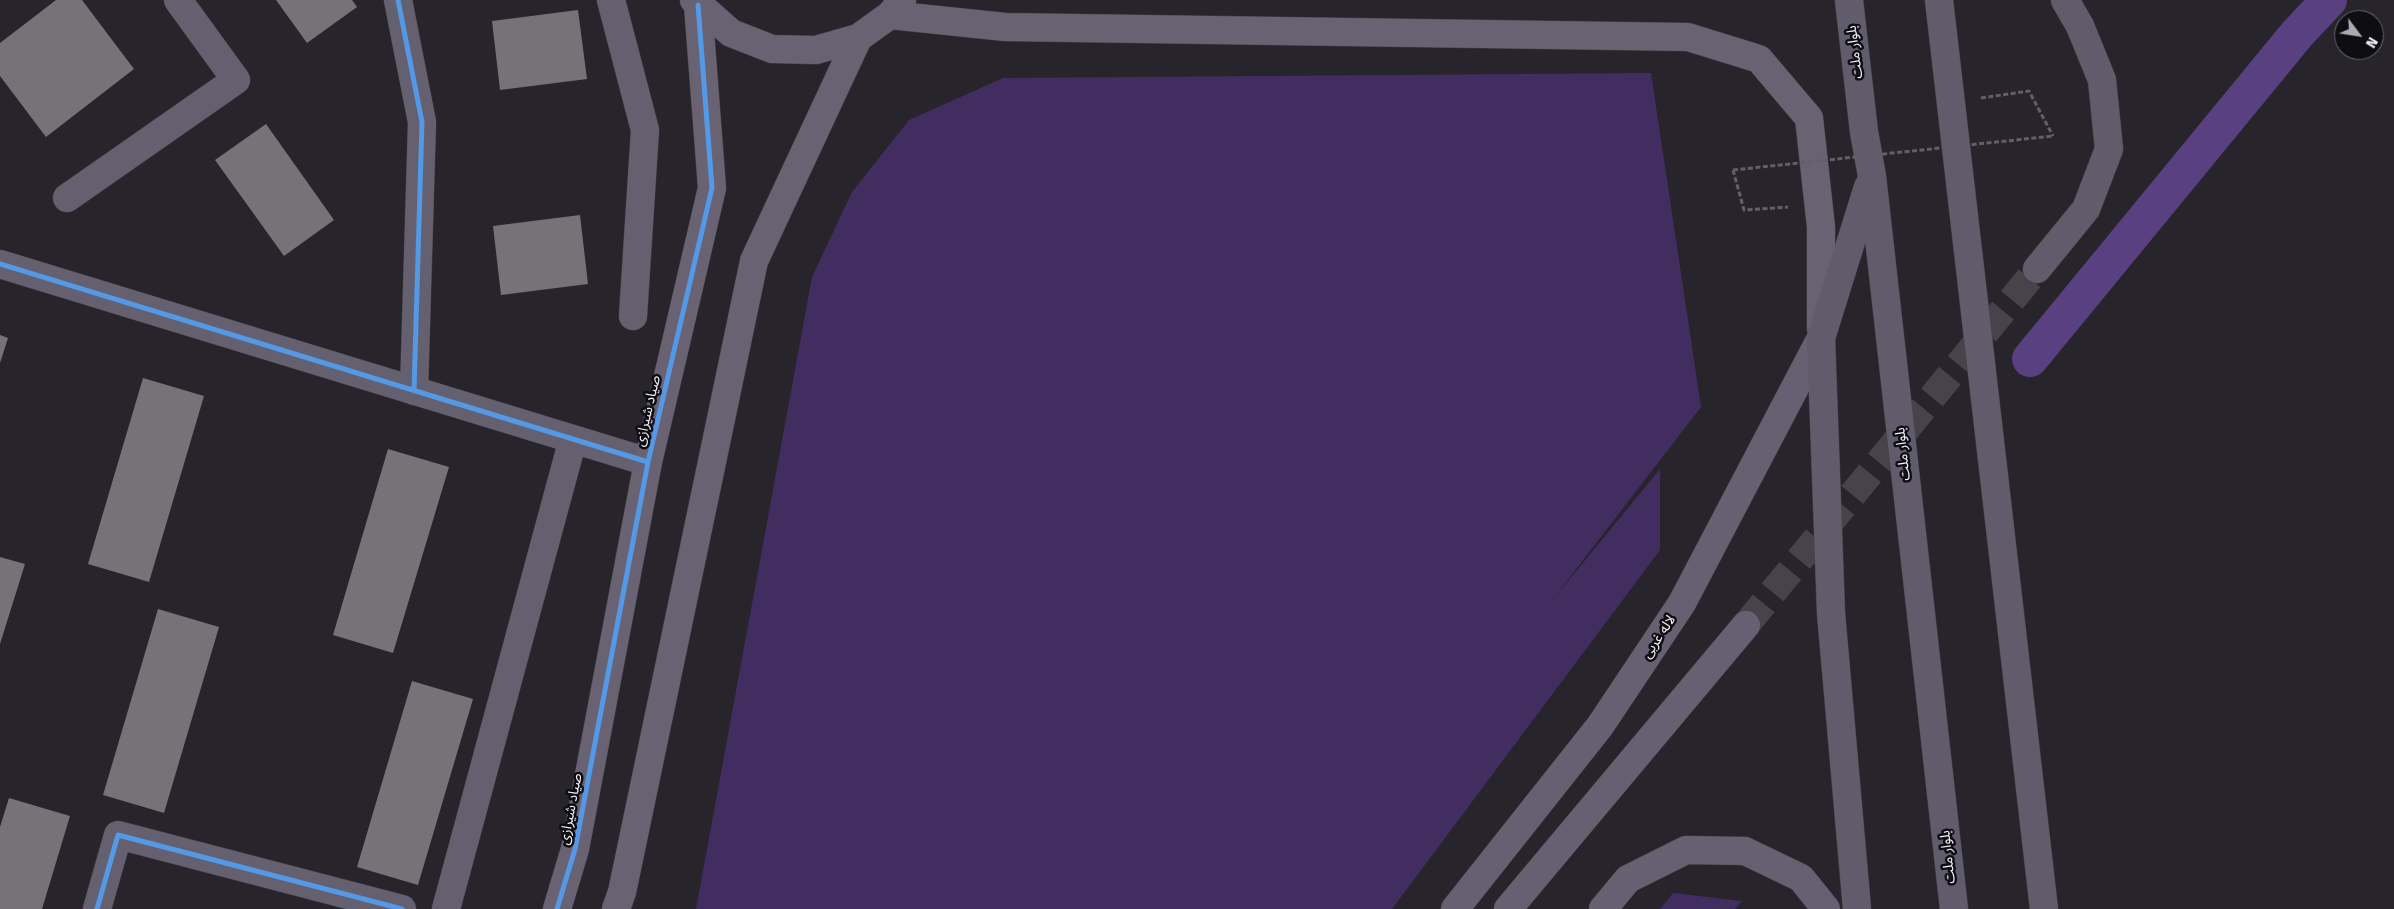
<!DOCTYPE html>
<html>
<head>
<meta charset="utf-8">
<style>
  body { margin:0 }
  #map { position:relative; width:2394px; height:909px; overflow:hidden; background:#27252b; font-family:"Fira Sans",sans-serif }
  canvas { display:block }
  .north { position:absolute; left:2334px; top:10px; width:50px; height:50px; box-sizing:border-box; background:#0e0d12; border:1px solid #6a686e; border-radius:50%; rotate:121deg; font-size:14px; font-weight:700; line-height:20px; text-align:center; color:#f3f1f9 }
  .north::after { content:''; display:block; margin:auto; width:18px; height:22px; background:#acaab1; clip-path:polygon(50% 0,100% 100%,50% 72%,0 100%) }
</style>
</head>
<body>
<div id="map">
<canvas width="2394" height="909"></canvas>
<div class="north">N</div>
</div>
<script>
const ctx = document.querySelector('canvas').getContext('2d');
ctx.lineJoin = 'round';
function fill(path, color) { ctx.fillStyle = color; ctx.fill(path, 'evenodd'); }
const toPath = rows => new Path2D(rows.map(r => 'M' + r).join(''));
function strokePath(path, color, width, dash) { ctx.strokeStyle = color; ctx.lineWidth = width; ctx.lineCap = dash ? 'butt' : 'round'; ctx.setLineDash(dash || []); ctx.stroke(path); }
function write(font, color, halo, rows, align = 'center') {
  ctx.font = font + ' "Fira Sans","Noto Sans Arabic",sans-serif'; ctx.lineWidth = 5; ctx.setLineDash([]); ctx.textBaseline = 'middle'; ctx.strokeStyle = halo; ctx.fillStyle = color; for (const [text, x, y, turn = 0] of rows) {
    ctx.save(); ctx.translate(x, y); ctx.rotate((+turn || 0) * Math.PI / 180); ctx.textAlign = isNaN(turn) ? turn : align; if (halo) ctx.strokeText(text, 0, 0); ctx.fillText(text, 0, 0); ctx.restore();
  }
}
fill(toPath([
  [1651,73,1701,407,1550,603,1660,469,1660,550,1392,909,696,909,812,277,852,192,909,120,1003,78],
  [1673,893,1742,901,1735,909,1660,909]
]), '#412d60');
strokePath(toPath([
  [2030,359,2297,34,2329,0]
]), '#594181', 36);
fill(toPath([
  [56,0,82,0,134,69,46,137,0,76,0,43],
  [276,0,352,0,357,7,307,43],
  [578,10,587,79,500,90,492,21],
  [266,124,334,220,284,256,215,160],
  [580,215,588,284,501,295,493,226],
  [0,335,8,338,0,363],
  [143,378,204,396,149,582,88,564],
  [388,449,449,467,393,653,333,635],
  [0,557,25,564,0,644],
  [158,609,219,627,164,813,103,795],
  [412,681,473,699,418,885,357,867],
  [9,798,70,816,42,909,0,909,0,827]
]), '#757378');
strokePath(toPath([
  [1746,625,2037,269]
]), '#46444a', 28, [28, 14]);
const street = toPath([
  [398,0,422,122,414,391],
  [611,0,645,130,633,316],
  [67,198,236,80,178,0],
  [0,264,648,462],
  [97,909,118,835,402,909],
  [446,909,573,439]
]);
const secondary = toPath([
  [694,0,731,33,772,49,816,50,858,38,890,15,902,1],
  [890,15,1005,27,1688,37,1759,59,1809,118,1821,227,1821,328],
  [557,909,575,849,648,462,712,188,698,5],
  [616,909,622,892,754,261,858,38]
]);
const primary = toPath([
  [1455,909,1600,726,1682,603,1821,338],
  [1508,909,1746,625],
  [1603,909,1628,879,1686,850,1745,851,1801,878,1826,909]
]);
const highway = toPath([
  [1849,0,1864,132,1872,176,1954,909],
  [1939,0,2044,909],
  [2037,269,2086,209,2109,149,2102,80,2080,26,2065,0],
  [1857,909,1831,613,1821,338,1868,187]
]);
strokePath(street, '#444247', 29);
strokePath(secondary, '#444247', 29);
strokePath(primary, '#444247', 29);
strokePath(highway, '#444247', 29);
strokePath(toPath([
  [1981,98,2029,91,2053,136],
  [1733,170,1744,210,1788,207]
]), '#625f69', 3, [5, 2.5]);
strokePath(street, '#65606f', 28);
strokePath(secondary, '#686273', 28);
strokePath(primary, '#676072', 28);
strokePath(highway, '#615c6b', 28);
strokePath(toPath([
  [1733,170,2053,136]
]), '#625f69', 3, [5, 2.5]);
strokePath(toPath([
  [398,0,422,122,414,391],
  [0,264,648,462],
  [97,909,118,835,402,909],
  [557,909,575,849,648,462,712,188,698,5]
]), '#5399e6', 5);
write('14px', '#f3f1f9', '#0e0d12', [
  ["بلوار ملت",1855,52,-97],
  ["صیاد شیرازی",648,411,-77],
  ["بلوار ملت",1903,454,-96],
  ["لاله غربی",1659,637,-56],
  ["صیاد شیرازی",571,809,-79],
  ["بلوار ملت",1948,857,-96]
]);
</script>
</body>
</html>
